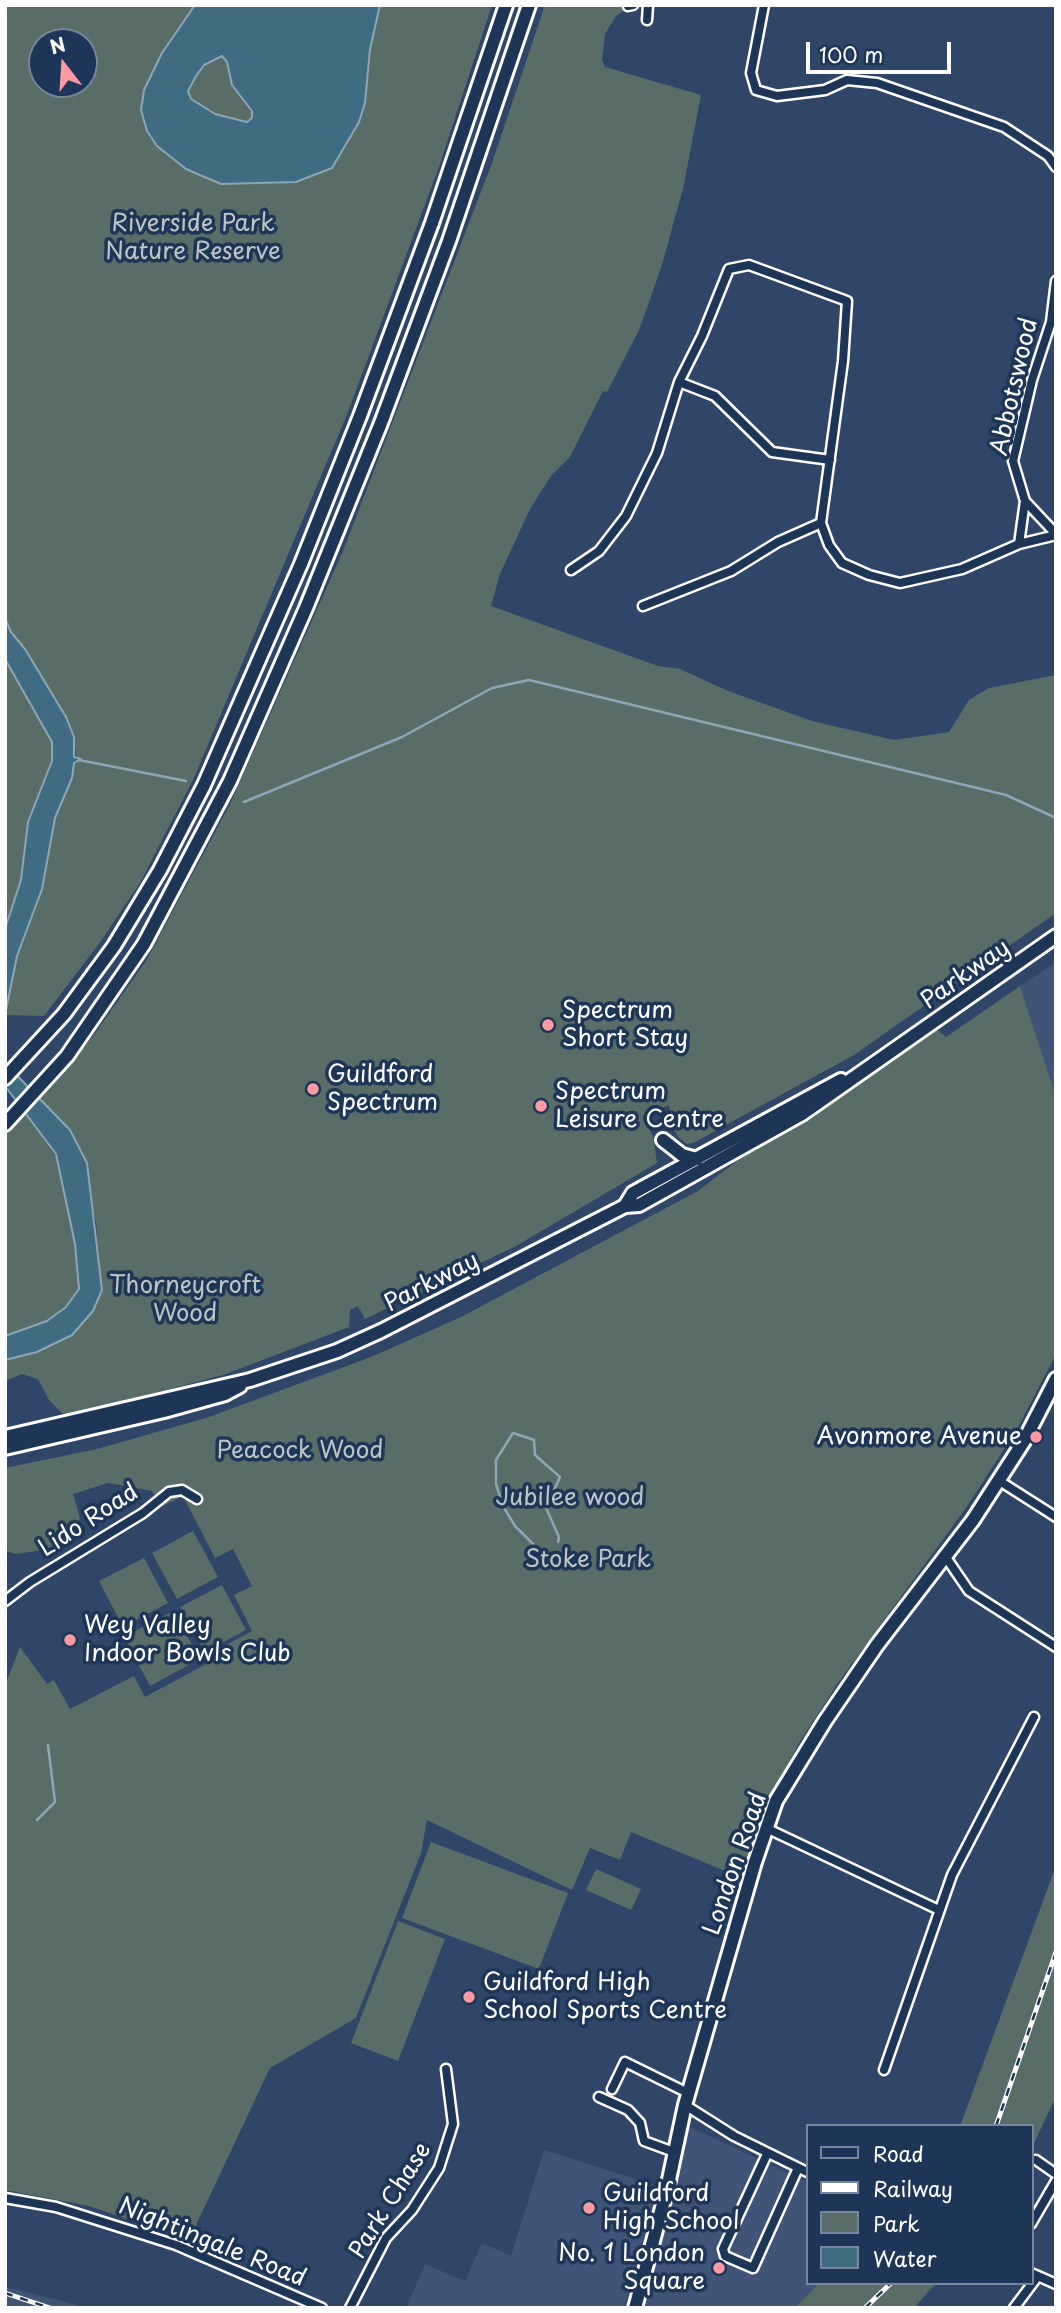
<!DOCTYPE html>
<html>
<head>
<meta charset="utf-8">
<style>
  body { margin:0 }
  #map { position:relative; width:1061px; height:2313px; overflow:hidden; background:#2f4668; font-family:"Playpen Sans",sans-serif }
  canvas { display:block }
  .frame { position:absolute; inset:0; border:7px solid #fff; pointer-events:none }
  .legend { position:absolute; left:806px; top:2124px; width:228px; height:161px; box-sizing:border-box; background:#1d3557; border:2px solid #77869a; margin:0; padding:9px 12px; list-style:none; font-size:21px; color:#fff }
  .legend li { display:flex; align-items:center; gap:14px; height:35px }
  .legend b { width:35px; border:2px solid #77869a }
  .north { position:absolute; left:28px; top:28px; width:70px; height:70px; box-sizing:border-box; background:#1d3557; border:2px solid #77869a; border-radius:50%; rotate:343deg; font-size:19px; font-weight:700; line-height:28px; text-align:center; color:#fff }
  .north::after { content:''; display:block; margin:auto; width:24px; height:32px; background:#ff9aa2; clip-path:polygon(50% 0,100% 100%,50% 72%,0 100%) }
  .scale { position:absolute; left:806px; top:42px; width:145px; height:32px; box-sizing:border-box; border:4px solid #fff; border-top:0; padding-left:9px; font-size:21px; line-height:24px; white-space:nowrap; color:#fff; -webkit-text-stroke:5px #1d3557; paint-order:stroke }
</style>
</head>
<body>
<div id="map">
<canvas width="1061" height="2313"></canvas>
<div class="frame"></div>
<ul class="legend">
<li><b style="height:9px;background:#1d3557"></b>Road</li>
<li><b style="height:9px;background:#fff"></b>Railway</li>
<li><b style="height:19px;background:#586d68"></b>Park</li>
<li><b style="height:19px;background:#3f6b83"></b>Water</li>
</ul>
<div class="north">N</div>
<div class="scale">100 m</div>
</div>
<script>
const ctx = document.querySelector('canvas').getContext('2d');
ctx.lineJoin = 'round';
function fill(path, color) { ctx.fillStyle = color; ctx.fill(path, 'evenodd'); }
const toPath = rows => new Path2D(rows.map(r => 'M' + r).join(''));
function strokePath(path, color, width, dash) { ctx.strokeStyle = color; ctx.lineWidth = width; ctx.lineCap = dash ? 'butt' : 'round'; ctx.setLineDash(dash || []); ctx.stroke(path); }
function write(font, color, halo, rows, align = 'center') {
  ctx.font = font + ' "Playpen Sans",sans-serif'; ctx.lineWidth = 7; ctx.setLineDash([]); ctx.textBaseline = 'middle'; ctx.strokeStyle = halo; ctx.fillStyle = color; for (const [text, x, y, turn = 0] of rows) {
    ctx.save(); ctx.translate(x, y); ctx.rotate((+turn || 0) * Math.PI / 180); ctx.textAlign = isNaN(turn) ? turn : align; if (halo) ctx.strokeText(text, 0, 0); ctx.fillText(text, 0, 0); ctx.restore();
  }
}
fill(toPath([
  [1056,962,1056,1097,1020,986],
  [688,2126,807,2182,807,2283,819,2283,795,2308,645,2308],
  [544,2150,658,2186,624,2308,406,2308,425,2264,465,2281,482,2243,511,2256],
  [5,2287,59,2300,85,2308,19,2308,5,2304]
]), '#3f5477');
fill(toPath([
  [5,5,492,5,440,164,348,412,194,778,140,883,101,941,44,1016,5,1015,17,956,42,889,55,818,72,778,74,763,77,761,73,732,66,717,25,649,11,632,5,618],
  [42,42,84,42,84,84,42,84],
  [545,5,624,7,625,10,616,16,605,34,602,60,605,67,701,95,683,189,661,268,639,330,607,392,603,391,570,457,551,476,530,509,500,574,491,606,658,666,680,669,728,691,812,721,894,740,949,732,969,700,989,688,1056,675,1056,913,854,1055,693,1143,687,1144,679,1138,673,1128,669,1105,643,1117,653,1136,657,1163,516,1246,365,1319,358,1306,350,1310,349,1327,223,1375,71,1415,62,1413,49,1400,38,1379,22,1374,5,1381,5,1360,37,1352,72,1335,93,1311,101,1293,96,1222,88,1190,87,1163,70,1130,39,1098,93,1036,146,961,230,804,343,551,492,163],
  [5,659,52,742,52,762,28,822,21,880,5,929],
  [1020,986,1056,1097,1056,1354,1016,1431,966,1508,838,1683,799,1743,759,1823,742,1874,737,1876,631,1832,620,1860,590,1848,572,1890,427,1820,421,1853,356,2018,270,2068,189,2240,89,2206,5,2190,5,1685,20,1647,47,1684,54,1680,70,1709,134,1676,145,1697,208,1663,211,1653,252,1631,234,1595,252,1586,233,1549,215,1558,183,1496,161,1507,152,1491,108,1483,73,1494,80,1518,75,1534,56,1548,16,1554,5,1551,5,1468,97,1449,209,1417,371,1357,461,1317,698,1191,768,1137,936,1029,946,1037],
  [26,1112,56,1157,75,1244,79,1289,66,1307,47,1321,5,1336,5,1132],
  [193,1531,218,1577,177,1599,152,1553],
  [144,1558,168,1603,123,1627,99,1581],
  [222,1585,246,1630,205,1652,180,1607],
  [173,1611,200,1659,150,1686,124,1637],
  [431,1842,568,1893,539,1969,402,1918],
  [1056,1866,1056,2096,1031,2150,1031,2126,960,2126],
  [596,1869,641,1889,631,1910,586,1890],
  [398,1921,445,1939,398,2061,351,2043],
  [819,2283,936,2283,914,2308,795,2308]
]), '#586d68');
const water = toPath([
  [195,5,380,5,370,49,365,103,359,122,332,168,296,182,221,184,186,169,157,146,147,131,141,110,144,90,162,53,195,5],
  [222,56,227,62,232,85,252,111,252,118,247,122,215,114,191,99,188,91,196,76,204,65,222,56],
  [5,618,11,632,25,649,66,717,74,737,74,757,81,759,74,763,72,778,55,818,42,889,17,956,5,1015,5,929,21,880,28,822,52,761,52,742,5,659,5,618],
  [5,1063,70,1130,87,1163,102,1290,93,1311,72,1335,37,1352,5,1360,5,1336,47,1321,66,1307,79,1289,75,1244,56,1154,5,1086,5,1063]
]);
fill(water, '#3f6b83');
strokePath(water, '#8ca6b5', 2);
strokePath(toPath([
  [79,760,186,781],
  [244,802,402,737,492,688,529,680,1006,795,1056,818],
  [544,1555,515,1526,503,1506,496,1484,496,1460,513,1433,534,1440,535,1455,560,1477,546,1508,559,1537,558,1542],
  [37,1820,55,1802,48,1745]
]), '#8ca6b5', 2.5);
const minor = toPath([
  [764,5,751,73,756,90,777,96,825,90,847,80,877,83,1004,127,1048,156,1056,167],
  [628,6,633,5],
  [647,20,648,5],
  [1056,281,1051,322,1032,380,1013,461,1025,501,1056,534],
  [679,382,715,396,772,452,830,460],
  [1019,544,1025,501],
  [571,570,599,551,626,516,657,453,679,382,702,336,729,269,749,265,847,301,843,361,821,523,829,545,842,563,869,575,900,583,962,569,1019,544,1056,535],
  [643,606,731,571,778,542,821,523],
  [998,1480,1056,1517],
  [945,1556,969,1591,1056,1647],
  [5,1601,30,1582,143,1513,169,1492,182,1490,197,1499],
  [766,1828,939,1910],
  [884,2070,952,1875,1034,1717],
  [612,2089,625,2062,688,2093],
  [599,2097,628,2110,640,2123,644,2141,674,2152],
  [685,2105,734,2136,807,2172],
  [767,2154,723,2249,725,2256,753,2268,798,2168],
  [1036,2160,1056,2174],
  [5,2198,56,2207,176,2245,322,2308],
  [1031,2224,1056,2181],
  [1031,2273,1056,2284],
  [350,2308,386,2238,412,2210,439,2168,453,2124,446,2069],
  [1014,2308,1038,2276]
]);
const primary = toPath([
  [663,1140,682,1155,697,1159],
  [625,1206,633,1193,841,1080],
  [5,1437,250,1380,337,1351,381,1331,625,1206,639,1205,802,1114,1056,936],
  [5,1448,164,1411,225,1394,240,1386],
  [635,2308,667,2189,685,2105,755,1862,776,1801,825,1721,877,1645,973,1520,1024,1441,1056,1379]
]);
const trunk = toPath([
  [5,1078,64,1014,114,946,160,870,204,785,301,564,360,416,432,223,506,5],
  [5,1124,67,1056,144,944,230,781,306,608,381,423,449,241,529,5]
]);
strokePath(minor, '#fff', 13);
strokePath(primary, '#fff', 18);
strokePath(trunk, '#fff', 18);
strokePath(minor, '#1d3557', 8);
strokePath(primary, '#1d3557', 12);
strokePath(trunk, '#1d3557', 12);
const rail = toPath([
  [996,2126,1056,1952],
  [5,2293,50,2308],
  [865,2308,891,2283]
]);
strokePath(rail, '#fff', 5);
strokePath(rail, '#1d3557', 2.5, [8]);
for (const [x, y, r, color] of [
  [548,1025,7,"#ff9aa2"],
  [313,1089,7,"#ff9aa2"],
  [541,1106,7,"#ff9aa2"],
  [1036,1437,7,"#ff9aa2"],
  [70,1640,7,"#ff9aa2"],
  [469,1997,7,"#ff9aa2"],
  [589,2208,7,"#ff9aa2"],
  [719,2268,7,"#ff9aa2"]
]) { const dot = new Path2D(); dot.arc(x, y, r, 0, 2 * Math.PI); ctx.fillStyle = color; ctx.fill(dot); strokePath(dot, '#1d3557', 2.5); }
write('24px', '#bcc5c3', '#1d3557', [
  ["Riverside Park",193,224],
  ["Nature Reserve",193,252],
  ["Thorneycroft",185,1286],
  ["Wood",185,1314],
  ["Peacock Wood",300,1451],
  ["Jubilee wood",570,1498],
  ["Stoke Park",588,1560]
]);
write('24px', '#fff', '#1d3557', [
  ["Abbotswood",1015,387,-77],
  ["Parkway",966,975,-35],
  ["Parkway",432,1283,-27],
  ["Lido Road",89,1521,-33],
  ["London Road",736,1864,-71],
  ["Park Chase",391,2201,-58],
  ["Nightingale Road",212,2243,22]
]);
write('24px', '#fff', '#1d3557', [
  ["Spectrum",562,1011],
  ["Short Stay",562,1039],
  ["Guildford",327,1075],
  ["Spectrum",327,1103],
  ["Spectrum",555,1092],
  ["Leisure Centre",555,1120],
  ["Avonmore Avenue",1022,1437,"right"],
  ["Wey Valley",84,1626],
  ["Indoor Bowls Club",84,1654],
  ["Guildford High",483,1983],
  ["School Sports Centre",483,2011],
  ["Guildford",603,2194],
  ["High School",603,2222],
  ["No. 1 London",705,2254,"right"],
  ["Square",705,2282,"right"]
], 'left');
</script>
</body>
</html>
